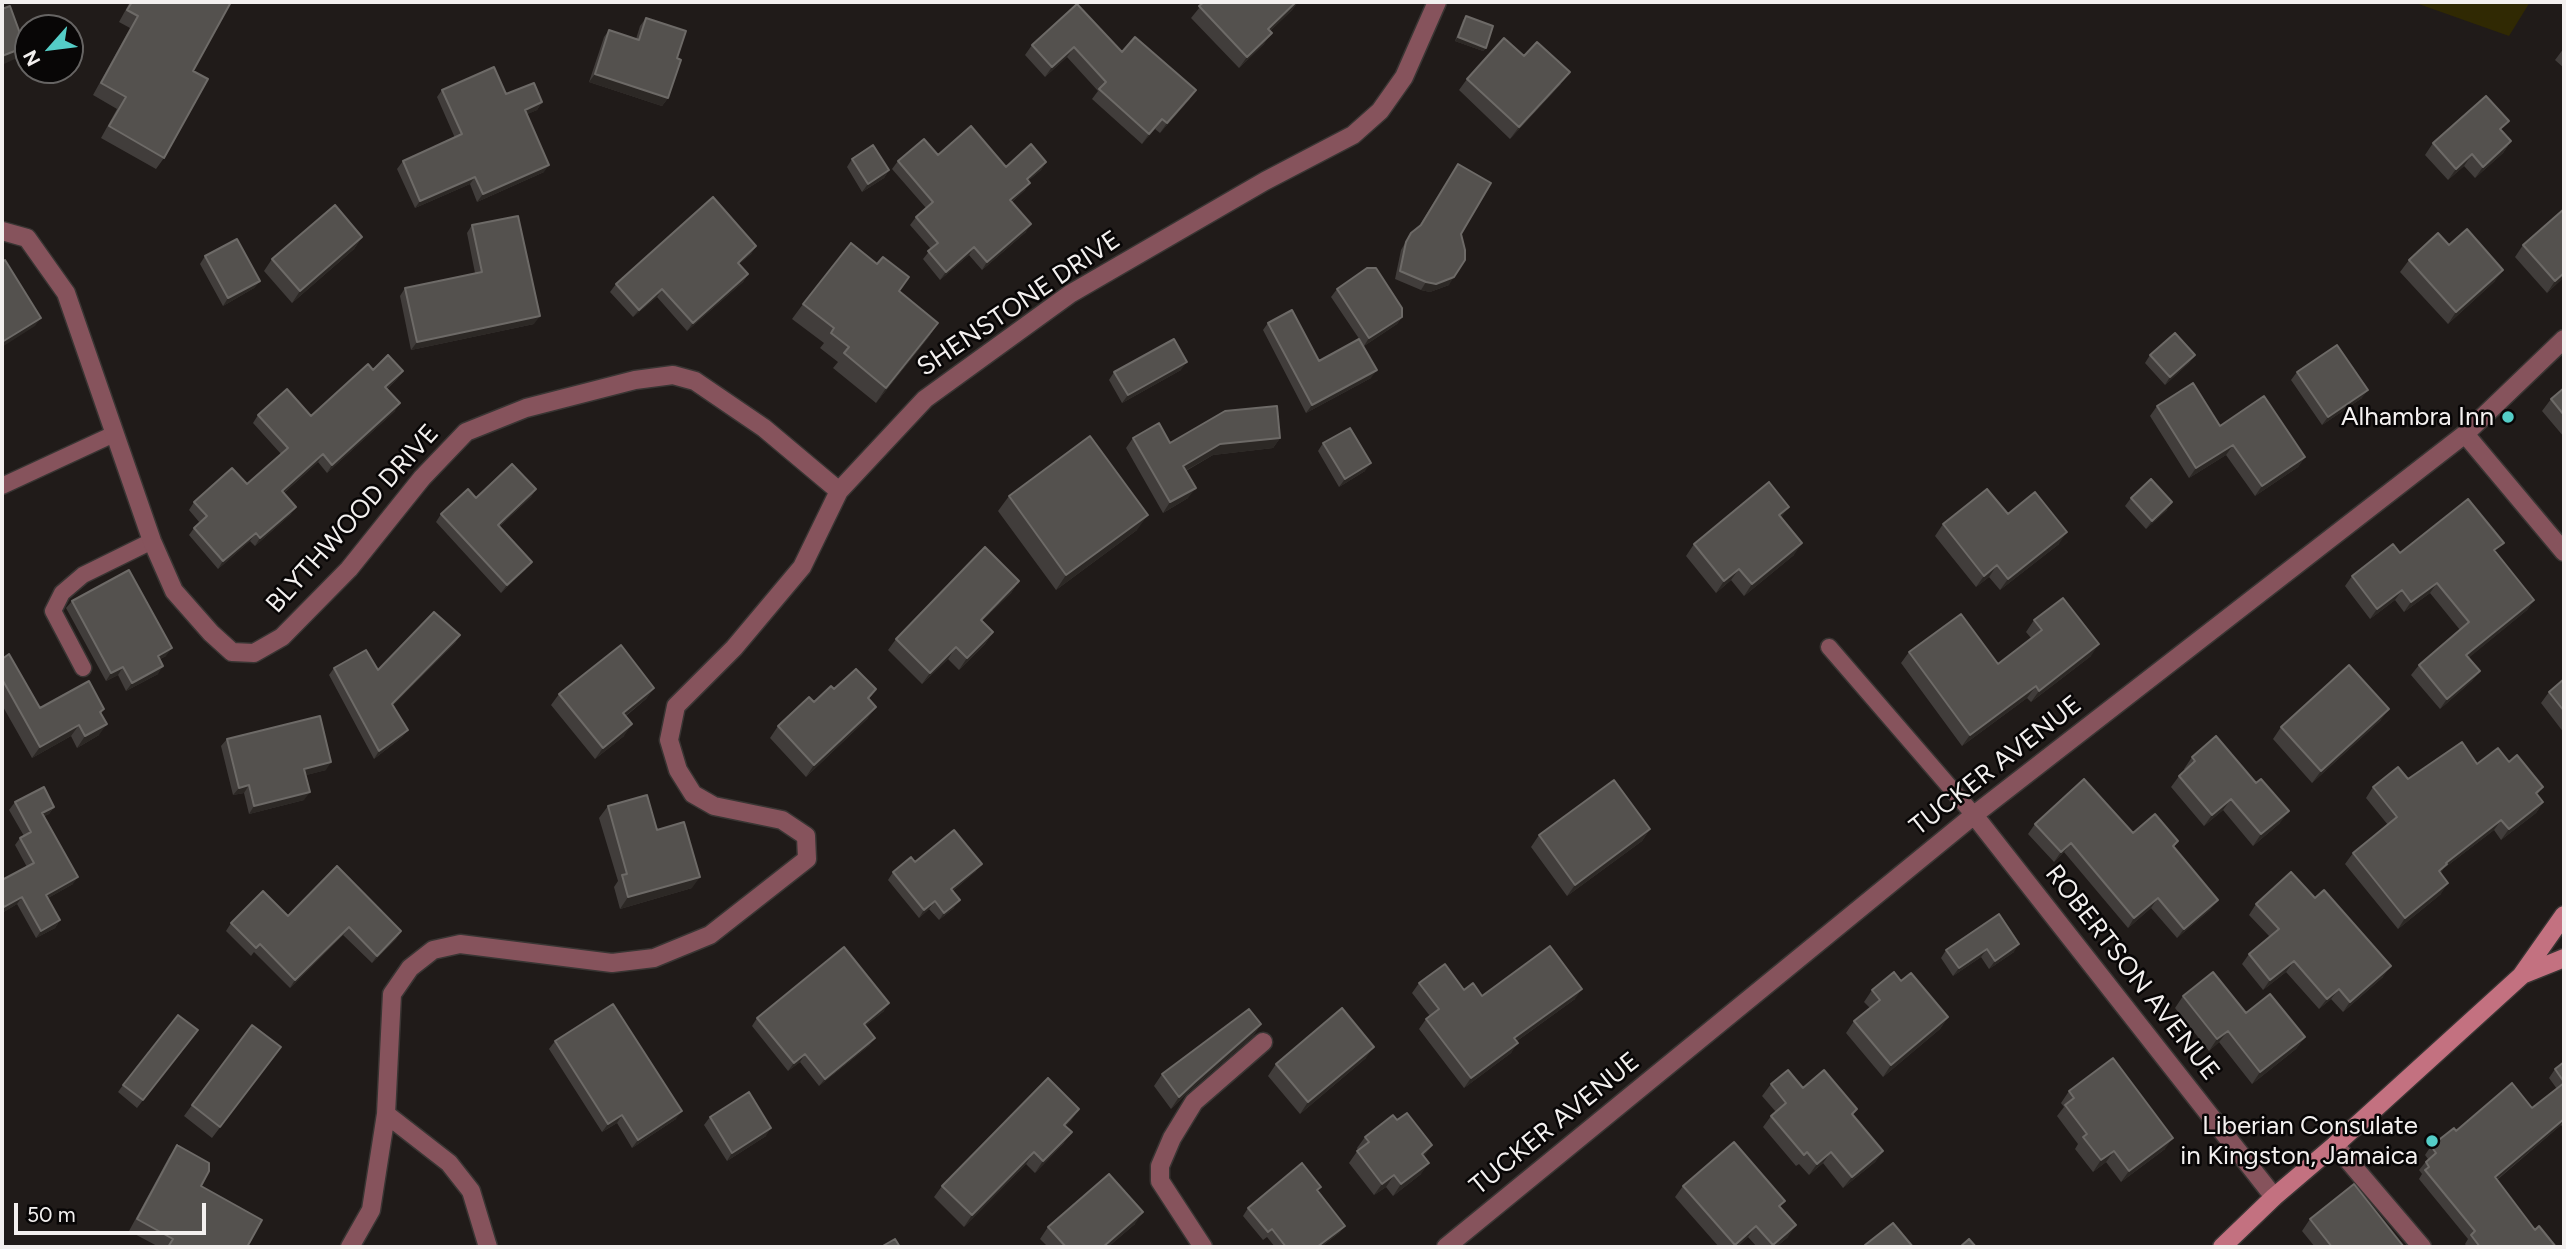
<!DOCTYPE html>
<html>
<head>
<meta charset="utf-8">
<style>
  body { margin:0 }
  #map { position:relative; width:2566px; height:1249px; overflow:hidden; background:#201b19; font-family:Figtree,sans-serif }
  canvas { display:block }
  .frame { position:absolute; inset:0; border:4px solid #f3f0ef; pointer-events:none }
  .north { position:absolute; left:14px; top:14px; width:70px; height:70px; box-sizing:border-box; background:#080606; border:2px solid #666463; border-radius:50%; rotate:242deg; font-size:19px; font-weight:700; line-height:28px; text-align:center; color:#f3f0ef }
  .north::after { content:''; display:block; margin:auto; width:24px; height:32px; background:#54cdc7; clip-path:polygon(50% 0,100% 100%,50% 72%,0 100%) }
  .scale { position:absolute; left:14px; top:1203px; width:192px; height:32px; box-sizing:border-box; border:4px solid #f3f0ef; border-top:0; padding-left:9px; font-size:21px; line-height:24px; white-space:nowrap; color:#f3f0ef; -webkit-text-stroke:5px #080606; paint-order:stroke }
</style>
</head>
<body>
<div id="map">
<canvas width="2566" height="1249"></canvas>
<div class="frame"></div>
<div class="north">N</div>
<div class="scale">50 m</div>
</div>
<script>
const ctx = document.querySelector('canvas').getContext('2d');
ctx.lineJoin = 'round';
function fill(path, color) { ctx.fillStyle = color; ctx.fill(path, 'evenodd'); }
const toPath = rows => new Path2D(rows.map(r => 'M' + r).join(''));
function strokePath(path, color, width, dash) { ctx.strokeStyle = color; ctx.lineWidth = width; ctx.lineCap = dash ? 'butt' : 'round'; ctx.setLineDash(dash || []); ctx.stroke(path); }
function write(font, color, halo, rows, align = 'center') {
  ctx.font = font + ' Figtree,sans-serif'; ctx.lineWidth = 5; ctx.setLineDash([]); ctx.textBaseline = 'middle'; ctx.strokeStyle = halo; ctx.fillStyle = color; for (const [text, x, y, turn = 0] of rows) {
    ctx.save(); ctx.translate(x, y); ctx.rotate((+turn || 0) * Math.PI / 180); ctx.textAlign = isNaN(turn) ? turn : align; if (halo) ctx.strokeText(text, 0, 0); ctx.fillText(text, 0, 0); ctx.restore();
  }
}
fill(toPath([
  [2413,2,2530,2,2509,36]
]), '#302903');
const lane = toPath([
  [2,486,114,434],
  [1829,647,1974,815],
  [83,668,53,611,62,593,83,575,152,541]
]);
const street = toPath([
  [2,231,27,238,66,293,152,541,174,591,211,633,232,652,254,653,282,637,349,569,422,478,466,432,526,408,635,380,673,375,695,381,764,428,839,491],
  [2465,434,2564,552],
  [1974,815,2274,1197],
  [386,1114,449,1163,471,1191,488,1247],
  [2335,1145,2422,1247],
  [350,1247,371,1210,386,1114,392,994,410,968,433,950,460,944,612,963,654,958,710,935,807,859,806,836,782,820,714,806,693,794,678,770,669,740,676,706,734,648,802,567,839,491,925,399,1070,294,1265,181,1353,135,1380,111,1404,77,1437,2],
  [1203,1247,1160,1181,1160,1166,1172,1138,1194,1102,1263,1042],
  [1446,1247,1974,815,2465,434,2564,339]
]);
const secondary = toPath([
  [2522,975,2564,958],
  [2222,1247,2274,1197,2335,1145,2521,976,2564,915]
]);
strokePath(lane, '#393533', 19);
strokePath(street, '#393533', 21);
strokePath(secondary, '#393533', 21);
strokePath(lane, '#86535c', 16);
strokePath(street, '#86535c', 18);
strokePath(secondary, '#c37180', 18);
fill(toPath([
  [130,2,231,2,193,71,164,158,156,169,101,138,117,109,93,95,130,28,119,22],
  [1204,2,1298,2,1292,10,1270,31,1264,44,1239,68,1191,18],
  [1077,4,1122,52,1196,90,1189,100,1160,133,1155,129,1142,144,1092,99,1098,91,1067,57,1045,77,1025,55,1032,45],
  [1466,16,1486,48,1483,51,1455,41,1463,20],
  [646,18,677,58,668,98,662,106,589,82,604,37,609,30,636,39,640,26],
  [2564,48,2564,68,2555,60],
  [1524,56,1561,84,1510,139,1459,90,1467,79],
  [442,90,506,94,542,102,537,110,527,114,544,172,477,202,470,184,415,208,397,169,403,161,455,138,437,97],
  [2502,131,2511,141,2503,153,2475,178,2464,166,2448,180,2425,155,2433,143],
  [852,159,889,170,884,178,862,192,847,167],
  [898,161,1006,167,1046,162,1041,170,1028,181,1025,190,1012,202,1026,232,982,270,969,255,940,280,923,259,931,249,910,225,916,217,926,208,892,169],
  [1458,164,1461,234,1449,285,1430,292,1421,290,1395,279,1401,250,1411,233,1419,226],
  [2564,209,2564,277,2547,293,2515,257,2523,245],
  [472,225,534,324,411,350,400,296,405,288,475,273,467,233],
  [362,237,354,249,292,303,264,271,272,259],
  [2449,245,2495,281,2448,324,2400,272,2409,260],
  [756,246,751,254,739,264,748,274,743,282,687,331,657,297,633,317,610,292,616,284],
  [205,256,260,281,254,288,223,306,200,264],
  [1337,289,1402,317,1397,324,1364,346,1331,297],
  [899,291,938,323,928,338,876,403,833,368,838,362,820,348,824,343,792,319,803,304],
  [1268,323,1319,361,1371,378,1306,413,1263,330],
  [2150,355,2195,355,2189,363,2165,385,2145,363],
  [373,370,403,371,397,379,387,389,395,411,327,473,318,462,284,493,296,507,290,515,255,546,250,541,218,569,189,535,194,528,200,523,189,510,194,502,247,484,281,454,253,423,258,415,311,416],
  [1181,370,1122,403,1109,380,1114,372],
  [2297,372,2362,398,2322,425,2291,380],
  [2564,388,2564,437,2542,411,2551,399],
  [2157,406,2220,426,2305,457,2298,467,2255,496,2226,455,2189,478,2150,416],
  [1133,438,1170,443,1280,438,1273,448,1213,455,1186,471,1188,498,1163,513,1126,448],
  [1323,443,1365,471,1339,487,1318,451],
  [536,489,531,497,499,527,526,569,501,593,436,522,441,514,476,498],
  [1009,496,1137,530,1056,590,998,511],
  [2131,498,2167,510,2146,529,2125,506],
  [2008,514,2059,544,2000,590,1989,577,1976,587,1935,536,1943,524],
  [1781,518,1794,555,1744,596,1731,580,1716,593,1686,556,1694,544],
  [2400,553,2496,553,2534,600,2527,610,2468,658,2480,671,2472,681,2440,709,2411,675,2419,665,2460,630,2430,593,2404,612,2395,600,2370,619,2345,586,2352,576],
  [1019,581,1011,593,982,621,993,632,985,644,959,670,948,659,922,684,888,650,896,639],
  [72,601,166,656,160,659,158,674,126,691,118,675,106,681,66,608],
  [2034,620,2091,656,2031,702,2027,698,1962,746,1901,663,1909,652,1998,664,2031,638,2026,632],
  [460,635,455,643,393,705,408,730,402,737,374,759,329,675,334,668,378,670],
  [2,659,40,708,104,709,101,714,99,735,77,748,71,736,32,758,2,705],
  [2564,679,2564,733,2541,703,2549,692],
  [654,688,646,699,626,716,624,736,595,759,551,705,559,694],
  [834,689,876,689,869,699,868,718,806,777,770,738,778,726],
  [2381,720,2312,783,2273,739,2281,727],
  [227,739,326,770,306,775,304,800,249,814,244,793,233,795,221,746],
  [2192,757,2280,823,2253,846,2223,810,2204,826,2171,787,2179,776,2185,770,2184,769],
  [2509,762,2543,787,2537,795,2543,802,2536,813,2501,840,2494,830,2443,869,2441,873,2441,894,2398,929,2345,864,2353,853,2388,825,2366,798,2373,787,2477,764],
  [15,802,54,807,49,814,44,816,73,884,48,898,60,920,55,928,36,938,17,904,2,913,2,880,27,867,15,845,20,838,24,836,9,810],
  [608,806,657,830,692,888,620,909,614,887,618,881,599,818],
  [2035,824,2133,833,2178,841,2174,847,2211,909,2177,938,2151,908,2128,928,2064,852,2054,862,2028,834],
  [1650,829,1642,841,1567,896,1531,847,1539,835],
  [915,862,976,871,953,891,954,908,939,920,929,909,919,918,888,880,893,872],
  [2256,904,2383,977,2343,1012,2331,999,2319,1009,2286,972,2263,990,2242,964,2249,954,2270,937,2249,915],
  [1999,914,2014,952,1989,969,1981,957,1953,976,1941,958,1946,950],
  [288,916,401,931,396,939,372,963,343,935,290,988,254,952,251,956,226,931,231,923],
  [1901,981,1948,1017,1940,1029,1883,1077,1846,1033,1854,1021,1870,1008,1864,1002,1872,990],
  [1419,983,1464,990,1482,996,1575,999,1517,1041,1511,1053,1464,1088,1419,1029,1426,1019,1430,1016,1412,993],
  [2183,996,2246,1013,2305,1037,2296,1049,2252,1084,2219,1042,2209,1051,2175,1008],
  [884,1011,865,1026,870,1045,819,1086,800,1062,788,1071,752,1026,757,1018],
  [1261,1024,1253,1036,1187,1093,1171,1109,1154,1086,1162,1074],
  [198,1030,137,1108,118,1092,123,1085],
  [555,1041,676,1119,632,1148,617,1123,602,1132,549,1049],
  [281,1047,212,1138,184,1116,192,1105],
  [1366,1058,1300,1114,1268,1076,1276,1064],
  [2564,1062,2564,1128,2561,1125,2497,1180,2535,1230,2556,1247,2467,1247,2465,1244,2468,1239,2419,1179,2422,1174,2419,1170,2428,1159,2425,1155,2431,1146,2456,1131,2532,1108,2557,1089,2549,1078,2555,1069],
  [1771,1084,1803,1088,1857,1109,1853,1115,1883,1151,1875,1162,1843,1188,1823,1163,1809,1175,1799,1164,1796,1166,1763,1127,1771,1116,1776,1112,1762,1096],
  [2069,1091,2165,1149,2121,1182,2106,1162,2093,1172,2075,1149,2078,1144,2057,1116,2064,1107,2061,1103],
  [1079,1109,1066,1126,1064,1143,1035,1173,1026,1164,964,1227,934,1197,942,1186],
  [710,1117,766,1136,727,1161,704,1125],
  [1365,1137,1424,1157,1421,1174,1393,1196,1386,1187,1374,1195,1349,1163,1358,1150,1357,1148],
  [177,1145,201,1186,247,1247,159,1247,129,1231,169,1157],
  [1683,1186,1781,1207,1788,1237,1776,1247,1757,1247,1748,1237,1737,1247,1719,1247,1675,1197],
  [1318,1192,1345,1226,1339,1233,1321,1247,1275,1247,1267,1237,1263,1240,1243,1216,1248,1208],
  [2310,1219,2404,1247,2315,1247,2302,1231],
  [1135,1224,1108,1247,1048,1247,1040,1239,1048,1227]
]), '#413d3b');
fill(toPath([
  [1296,2,1298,2,1292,10,1260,41,1268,29],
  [1272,33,1264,44,1239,68,1247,57],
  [1458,37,1486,48,1483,51,1455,41],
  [25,47,17,58,2,65,2,56],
  [1074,47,1067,57,1045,77,1052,67],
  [1570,72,1561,84,1510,139,1519,127],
  [595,74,668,98,662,106,589,82],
  [1196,90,1189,100,1160,133,1167,123],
  [542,102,537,110,519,118,525,110],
  [1162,119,1155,129,1142,144,1149,134],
  [2511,141,2503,153,2475,178,2483,167],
  [2472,154,2464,166,2448,180,2456,169],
  [1046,162,1041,170,1021,187,1027,179],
  [549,165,544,172,477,202,483,194],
  [889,170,884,178,862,192,868,184],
  [475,177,470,184,415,208,420,201],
  [1030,183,1025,190,1005,208,1010,200],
  [1031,224,1026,232,982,270,987,262],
  [362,237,354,249,292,303,300,291],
  [756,246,751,254,732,270,738,263],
  [974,247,969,255,940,280,946,272],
  [2503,270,2495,281,2448,324,2456,312],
  [2564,273,2564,277,2547,293,2555,281],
  [748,274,743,282,687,331,693,323],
  [1454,277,1449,285,1430,292,1421,290,1426,282],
  [260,281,254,288,223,306,228,298],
  [662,289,657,297,633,317,639,310],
  [540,316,534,324,411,350,417,342],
  [1402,317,1397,324,1364,346,1369,338],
  [41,318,35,326,2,347,2,342],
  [938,323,928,338,876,403,886,388],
  [2195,355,2189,363,2165,385,2170,377],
  [1187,362,1181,370,1122,403,1128,395],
  [1377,370,1371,378,1306,413,1312,405],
  [403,371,397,379,380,395,385,387],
  [2368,390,2362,398,2322,425,2328,417],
  [400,403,395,411,327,473,332,465],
  [1280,438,1273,448,1213,455,1176,476,1183,466,1220,444],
  [2233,445,2226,455,2189,478,2196,468],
  [323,454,318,462,277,499,282,491],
  [2305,457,2298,467,2255,496,2262,486],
  [1371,463,1365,471,1339,487,1345,479],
  [1196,488,1188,498,1163,513,1170,502],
  [536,489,531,497,492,533,498,525],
  [2172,502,2167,510,2146,529,2152,521],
  [296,507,290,515,255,546,260,538],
  [1789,507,1781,518,1779,515],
  [1148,515,1137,530,1056,590,1066,575],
  [2067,532,2059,544,2000,590,2008,579],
  [256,533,250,541,218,569,223,561],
  [1802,543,1794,555,1744,596,1752,584],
  [532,562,526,569,501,593,507,585],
  [1997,565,1989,577,1976,587,1984,576],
  [1739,569,1731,580,1716,593,1724,581],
  [1019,581,1011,593,972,631,981,620],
  [2437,583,2430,593,2404,612,2411,602],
  [2402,590,2395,600,2370,619,2377,609],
  [2534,600,2527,610,2459,666,2466,655],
  [993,632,985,644,959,670,967,658],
  [460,635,455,643,387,712,392,704],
  [2099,644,2091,656,2031,702,2039,691],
  [956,647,948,659,922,684,930,673],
  [172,648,166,656,152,663,158,656],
  [163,666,158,674,126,691,132,683],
  [123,667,118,675,106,681,111,673],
  [2480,671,2472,681,2440,709,2447,699],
  [2036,686,2027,698,1962,746,1970,735],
  [654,688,646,699,615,724,623,713],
  [876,707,868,718,806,777,814,765],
  [2389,709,2381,720,2312,783,2321,771],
  [107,724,99,735,77,748,85,736],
  [632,724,624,736,595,759,603,748],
  [79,725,71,736,32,758,40,747],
  [408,730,402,737,374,759,379,751],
  [331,762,326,770,299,777,304,769],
  [249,785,244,793,233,795,239,788],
  [310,792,304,800,249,814,254,806],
  [2231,799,2223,810,2204,826,2212,815],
  [2543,802,2536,813,2501,840,2509,829],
  [54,807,49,814,37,820,42,813],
  [2289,811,2280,823,2253,846,2261,834],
  [2501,820,2494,830,2443,869,2440,875,2431,882,2446,863],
  [1650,829,1642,841,1567,896,1575,885],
  [2071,843,2064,852,2054,862,2061,852],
  [982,864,976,871,946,897,951,889],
  [78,877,73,884,41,902,46,895],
  [700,877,692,888,620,909,628,897],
  [2448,883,2441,894,2398,929,2405,918],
  [22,897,17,904,2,913,4,907],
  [2158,898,2151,908,2128,928,2134,918],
  [960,900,954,908,939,920,944,913],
  [2218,900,2211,909,2177,938,2184,929],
  [935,901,929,909,919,918,924,910],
  [60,920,55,928,36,938,41,931],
  [349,927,343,935,290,988,295,980],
  [401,931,396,939,372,963,377,956],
  [2019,944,2014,952,1989,969,1995,961],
  [1987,949,1981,957,1953,976,1959,968],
  [2294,961,2286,972,2263,990,2270,980],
  [2391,966,2383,977,2343,1012,2350,1002],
  [1582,989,1575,999,1507,1048,1514,1038],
  [2339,989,2331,999,2319,1009,2327,999],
  [889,1003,884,1011,858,1032,864,1024],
  [1948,1017,1940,1029,1883,1077,1891,1065],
  [1261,1024,1253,1036,1187,1093,1171,1109,1179,1097,1195,1082],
  [2228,1031,2219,1042,2209,1051,2217,1039],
  [2305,1037,2296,1049,2252,1084,2260,1072],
  [875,1038,870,1045,819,1086,825,1079],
  [1518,1043,1511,1053,1464,1088,1471,1078],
  [1374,1047,1366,1058,1300,1114,1308,1102],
  [805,1054,800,1062,788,1071,794,1063],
  [1079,1109,1071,1121,1056,1136,1064,1125],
  [682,1111,676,1119,632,1148,638,1140],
  [622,1115,617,1123,602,1132,608,1124],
  [2564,1119,2561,1125,2489,1186,2495,1177],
  [771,1128,766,1136,727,1161,732,1153],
  [1072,1132,1064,1143,1035,1173,1043,1161],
  [2173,1138,2165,1149,2121,1182,2129,1171],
  [1432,1145,1424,1157,1422,1154],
  [1883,1151,1875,1162,1843,1188,1852,1177],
  [2114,1151,2106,1162,2093,1172,2101,1160],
  [1034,1152,1026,1164,964,1227,972,1215],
  [1831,1152,1823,1163,1809,1175,1817,1164],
  [1429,1163,1421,1174,1393,1196,1401,1184],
  [1394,1175,1386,1187,1374,1195,1382,1184],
  [1143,1212,1135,1224,1108,1247,1103,1247],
  [1796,1225,1788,1237,1776,1247,1772,1247],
  [1345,1226,1339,1233,1321,1247,1317,1247],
  [1756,1226,1748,1237,1737,1247,1733,1247]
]), '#2c2825');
const building = toPath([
  [132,2,231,2,193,71,208,79,164,158,109,126,126,97,101,83,138,16,127,10,132,2],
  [1204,2,1296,2,1268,29,1272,33,1247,57,1199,6,1204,2],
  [1077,4,1122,52,1135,37,1196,90,1167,123,1162,119,1149,134,1099,89,1106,82,1074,47,1052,67,1032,45,1077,4],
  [10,6,25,47,2,56,2,9,10,6],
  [1466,16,1493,26,1486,48,1458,37,1466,16],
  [646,18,686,31,677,58,681,60,668,98,595,74,609,30,639,40,646,18],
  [1504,38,1524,56,1537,42,1570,72,1519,127,1467,79,1504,38],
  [494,67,506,94,534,83,542,102,525,110,549,165,483,194,475,177,420,201,403,161,462,134,442,90,494,67],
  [2486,96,2509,121,2500,129,2511,141,2483,167,2472,154,2456,169,2433,143,2486,96],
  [971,126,1006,167,1031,144,1046,162,1027,179,1030,183,1010,200,1031,224,987,262,974,247,946,272,928,251,938,243,916,217,933,202,898,161,924,139,938,155,971,126],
  [873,145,889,170,868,184,852,159,873,145],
  [1458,164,1491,183,1461,234,1465,250,1465,260,1454,277,1436,284,1426,282,1400,271,1406,242,1411,233,1421,225,1458,164],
  [713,197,756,246,738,263,748,274,693,323,662,289,639,310,616,284,713,197],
  [335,205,362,237,300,291,272,259,335,205],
  [2564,209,2564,273,2555,281,2523,245,2564,209],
  [518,216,540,316,417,342,405,288,482,272,472,225,518,216],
  [2467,229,2503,270,2456,312,2409,260,2438,233,2449,245,2467,229],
  [237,239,260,281,228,298,205,256,237,239],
  [851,243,877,264,883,257,909,277,899,291,938,323,886,388,844,353,849,347,831,333,834,328,803,304,851,243],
  [5,260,41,318,2,342,2,262,5,260],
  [1367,268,1376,268,1402,308,1402,317,1369,338,1337,289,1367,268],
  [1292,310,1319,361,1359,339,1377,370,1312,405,1268,323,1292,310],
  [2175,333,2195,355,2170,377,2150,355,2175,333],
  [1174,339,1187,362,1128,395,1114,372,1174,339],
  [2337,345,2368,390,2328,417,2297,372,2337,345],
  [388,355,403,371,385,387,400,403,332,465,323,454,282,491,296,507,260,538,256,533,223,561,194,528,207,516,194,502,232,468,247,484,288,448,258,415,287,389,311,416,368,364,373,370,388,355],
  [2193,383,2220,426,2264,396,2305,457,2262,486,2233,445,2196,468,2157,406,2193,383],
  [2564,388,2564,415,2551,399,2564,388],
  [1277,406,1280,438,1220,444,1183,466,1196,488,1170,502,1133,438,1159,423,1170,443,1225,411,1277,406],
  [1350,428,1371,463,1345,479,1323,443,1350,428],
  [1090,436,1148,515,1066,575,1009,496,1090,436],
  [512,464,536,489,498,525,532,562,507,585,441,514,468,489,476,498,512,464],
  [2151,479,2172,502,2152,521,2131,498,2151,479],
  [1769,482,1789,507,1779,515,1802,543,1752,584,1739,569,1724,581,1694,544,1769,482],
  [1987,489,2008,514,2035,492,2067,532,2008,579,1997,565,1984,576,1943,524,1987,489],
  [2468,499,2504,543,2494,550,2534,600,2466,655,2480,671,2447,699,2419,665,2469,622,2437,583,2411,602,2402,590,2377,609,2352,576,2393,544,2400,553,2468,499],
  [985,547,1019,581,981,620,993,632,967,658,956,647,930,673,896,639,985,547],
  [129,570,172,648,158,656,163,666,132,683,123,667,111,673,72,601,129,570],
  [2063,598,2099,644,2039,691,2036,686,1970,735,1909,652,1961,614,1998,664,2042,630,2034,620,2063,598],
  [434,612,460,635,392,704,408,730,379,751,334,668,366,650,378,670,434,612],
  [621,645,654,688,623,713,632,724,603,748,559,694,621,645],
  [9,654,40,708,89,681,104,709,100,712,107,724,85,736,79,725,40,747,2,679,2,659,9,654],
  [2349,665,2389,709,2321,771,2281,727,2349,665],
  [856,669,876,689,868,698,876,707,814,765,778,726,809,697,814,702,831,686,834,689,856,669],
  [2564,679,2564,711,2549,692,2564,679],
  [320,716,331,762,304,769,310,792,254,806,249,785,239,788,227,739,320,716],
  [2216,736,2256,783,2261,779,2289,811,2261,834,2231,799,2212,815,2179,776,2195,761,2192,757,2216,736],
  [2462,742,2477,764,2498,748,2509,762,2517,755,2543,787,2536,793,2543,802,2509,829,2501,820,2446,863,2447,864,2439,871,2448,883,2405,918,2353,853,2397,817,2373,787,2398,767,2408,779,2462,742],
  [2084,779,2133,833,2155,814,2178,841,2173,846,2218,900,2184,929,2158,898,2134,918,2071,843,2061,852,2035,824,2084,779],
  [1614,780,1650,829,1575,885,1539,835,1614,780],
  [44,787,54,807,42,813,78,877,46,895,60,920,41,931,22,897,4,907,2,902,2,880,34,863,20,838,31,832,15,802,44,787],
  [647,795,657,830,684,822,700,877,628,897,622,875,627,874,608,806,647,795],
  [954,830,982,864,951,889,960,900,944,913,935,901,924,910,893,872,911,857,915,862,954,830],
  [337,866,401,931,377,956,349,927,295,980,260,944,256,948,231,923,263,891,288,916,337,866],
  [2291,872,2315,898,2324,890,2391,966,2350,1002,2339,989,2327,999,2294,961,2270,980,2249,954,2279,929,2256,904,2291,872],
  [1999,914,2019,944,1995,961,1987,949,1959,968,1946,950,1999,914],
  [1550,946,1582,989,1514,1038,1518,1043,1471,1078,1426,1019,1439,1009,1419,983,1445,964,1464,990,1473,983,1482,996,1550,946],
  [844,947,889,1003,864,1024,875,1038,825,1079,805,1054,794,1063,757,1018,844,947],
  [1894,972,1901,981,1911,973,1948,1017,1891,1065,1854,1021,1880,1000,1872,990,1894,972],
  [2213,972,2246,1013,2270,994,2305,1037,2260,1072,2228,1031,2217,1039,2183,996,2213,972],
  [613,1004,682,1111,638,1140,622,1115,608,1124,555,1041,613,1004],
  [1342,1008,1374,1047,1308,1102,1276,1064,1342,1008],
  [1249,1009,1261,1024,1195,1082,1179,1097,1162,1074,1249,1009],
  [178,1015,198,1030,143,1100,123,1085,178,1015],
  [252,1025,281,1047,220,1127,192,1105,252,1025],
  [2113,1058,2173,1138,2129,1171,2114,1151,2101,1160,2083,1137,2087,1134,2065,1105,2074,1098,2069,1091,2113,1058],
  [2564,1062,2564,1082,2555,1069,2564,1062],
  [1788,1070,1803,1088,1824,1070,1857,1109,1852,1114,1883,1151,1852,1177,1831,1152,1817,1164,1807,1152,1804,1155,1771,1116,1786,1103,1771,1084,1788,1070],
  [1048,1078,1079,1109,1064,1125,1072,1132,1043,1161,1034,1152,972,1215,942,1186,1048,1078],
  [2512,1083,2532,1108,2564,1083,2564,1119,2495,1177,2535,1230,2539,1226,2556,1247,2480,1247,2471,1235,2475,1231,2425,1170,2429,1167,2426,1162,2436,1153,2431,1146,2454,1128,2456,1131,2512,1083],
  [749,1092,771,1128,732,1153,710,1117,749,1092],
  [1407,1113,1432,1145,1422,1154,1429,1163,1401,1184,1394,1175,1382,1184,1357,1151,1369,1142,1365,1137,1393,1115,1397,1120,1407,1113],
  [1734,1142,1785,1201,1779,1206,1796,1225,1773,1245,1756,1226,1735,1245,1683,1186,1734,1142],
  [177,1145,209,1163,209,1171,201,1186,262,1220,247,1247,168,1247,173,1239,137,1219,177,1145],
  [1302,1163,1321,1187,1317,1190,1345,1226,1317,1247,1286,1247,1272,1229,1268,1232,1248,1208,1302,1163],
  [1109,1174,1143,1212,1103,1247,1066,1247,1048,1227,1109,1174],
  [2354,1184,2404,1247,2332,1247,2310,1219,2354,1184],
  [1893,1223,1913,1247,1866,1247,1865,1245,1893,1223],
  [895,1239,900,1247,881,1247,895,1239],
  [1969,1239,1976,1247,1960,1247,1969,1239]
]);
fill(building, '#54514e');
strokePath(building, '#6d6a67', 2);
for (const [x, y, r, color] of [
  [2508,417,7,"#54cdc7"],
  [2432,1141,7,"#54cdc7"]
]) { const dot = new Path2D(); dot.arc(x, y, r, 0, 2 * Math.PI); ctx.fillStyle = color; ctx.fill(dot); strokePath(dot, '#080606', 2.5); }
write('26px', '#f3f0ef', '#080606', [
  ["SHENSTONE DRIVE",1019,304,-34],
  ["BLYTHWOOD DRIVE",353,519,-48],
  ["TUCKER AVENUE",1996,766,-38],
  ["ROBERTSON AVENUE",2132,973,52],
  ["TUCKER AVENUE",1555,1124,-39]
]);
write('26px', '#f3f0ef', '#080606', [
  ["Alhambra Inn",2494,417],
  ["Liberian Consulate",2418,1126],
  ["in Kingston, Jamaica",2418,1156]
], 'right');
</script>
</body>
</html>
